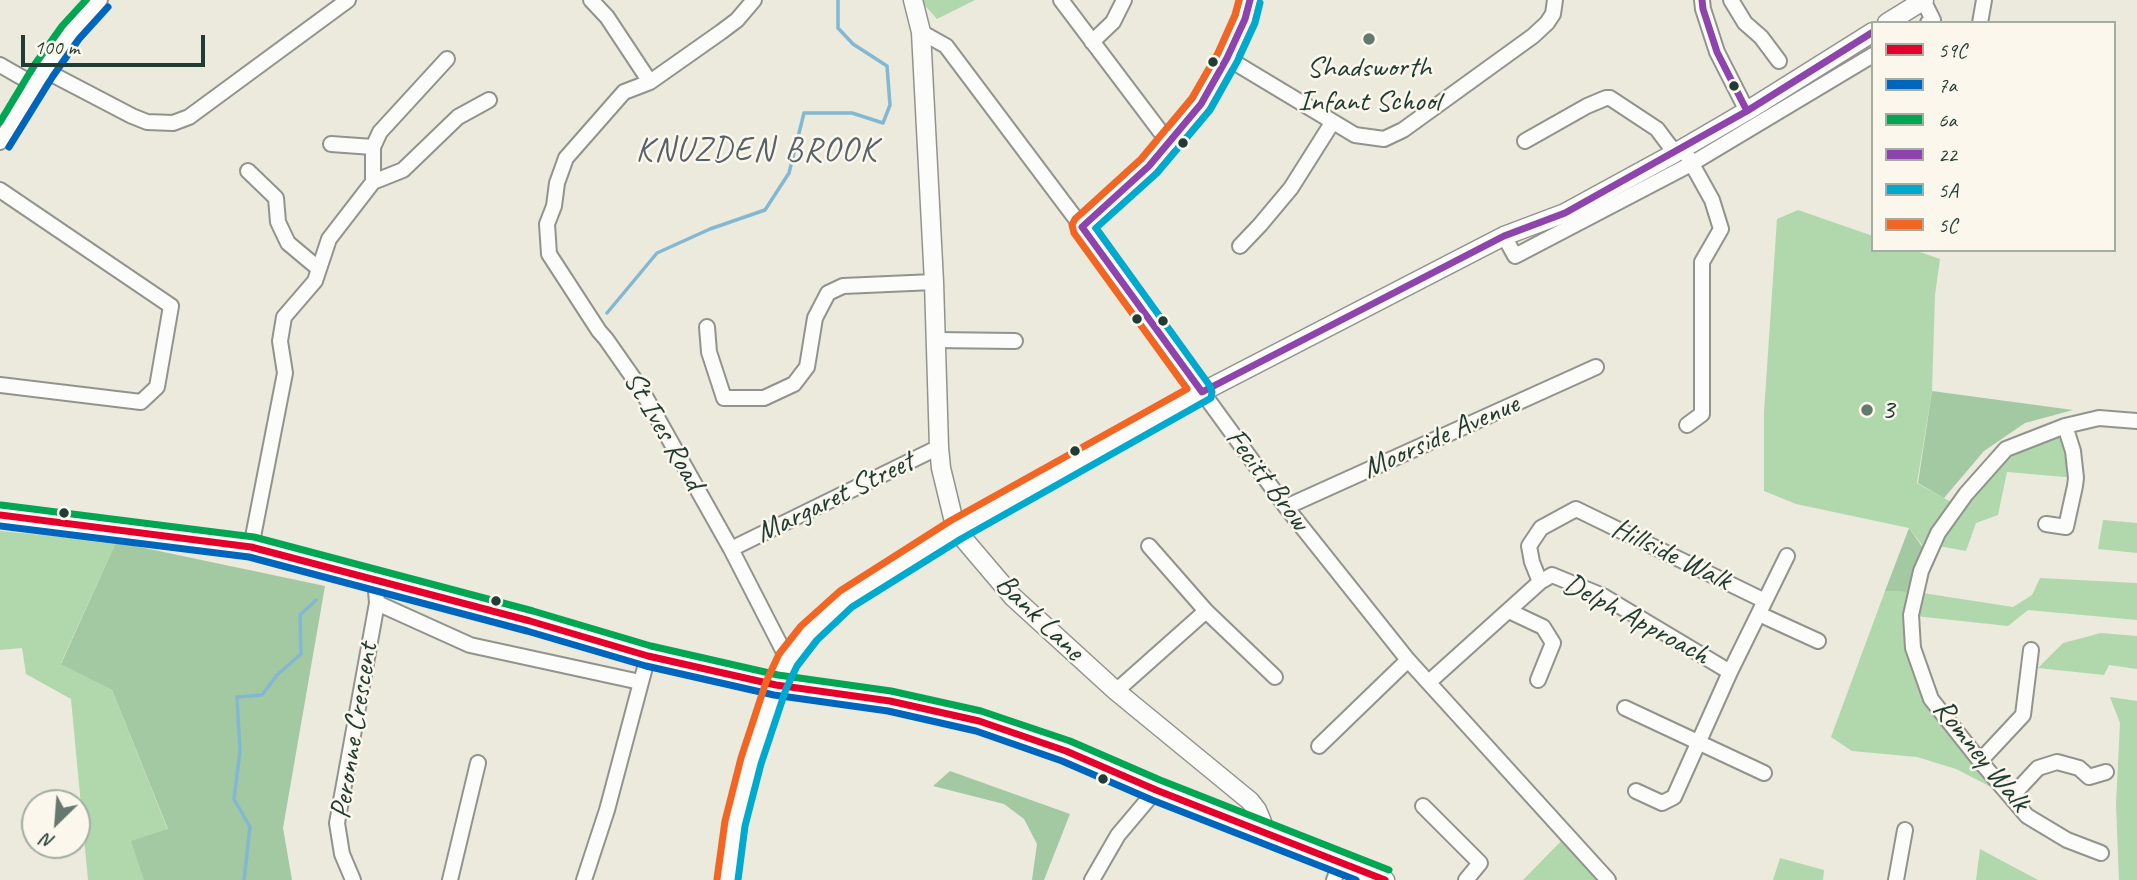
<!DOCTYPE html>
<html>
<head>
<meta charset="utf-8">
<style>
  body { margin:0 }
  #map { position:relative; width:2137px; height:880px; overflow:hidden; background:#ece9dd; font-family:Caveat,sans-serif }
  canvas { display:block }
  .legend { position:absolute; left:1871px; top:21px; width:245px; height:231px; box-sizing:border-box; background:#fbf7ec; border:2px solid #a3ada2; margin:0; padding:9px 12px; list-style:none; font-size:21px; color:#1f3d34 }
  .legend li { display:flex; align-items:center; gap:14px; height:35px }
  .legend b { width:35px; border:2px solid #a3ada2 }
  .north { position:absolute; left:21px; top:789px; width:70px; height:70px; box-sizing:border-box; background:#fbf7ec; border:2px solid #a3ada2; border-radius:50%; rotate:205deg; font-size:19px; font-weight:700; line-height:28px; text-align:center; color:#1f3d34 }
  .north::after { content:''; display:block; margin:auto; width:24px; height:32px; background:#67796f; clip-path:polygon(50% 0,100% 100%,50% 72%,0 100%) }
  .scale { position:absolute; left:21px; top:35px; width:184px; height:32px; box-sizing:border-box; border:4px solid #1f3d34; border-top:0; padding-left:9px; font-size:21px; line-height:24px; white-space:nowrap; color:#1f3d34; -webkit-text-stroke:5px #fbf7ec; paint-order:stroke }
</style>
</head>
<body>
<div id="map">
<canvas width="2137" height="880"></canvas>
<ul class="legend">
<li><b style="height:9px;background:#e4002b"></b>59C</li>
<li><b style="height:9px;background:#0065bd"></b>7a</li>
<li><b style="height:9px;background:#00a651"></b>6a</li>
<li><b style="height:9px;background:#8e44ad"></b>22</li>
<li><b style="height:9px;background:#00a9ce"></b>5A</li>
<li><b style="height:9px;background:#f26522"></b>5C</li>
</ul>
<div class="north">N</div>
<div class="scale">100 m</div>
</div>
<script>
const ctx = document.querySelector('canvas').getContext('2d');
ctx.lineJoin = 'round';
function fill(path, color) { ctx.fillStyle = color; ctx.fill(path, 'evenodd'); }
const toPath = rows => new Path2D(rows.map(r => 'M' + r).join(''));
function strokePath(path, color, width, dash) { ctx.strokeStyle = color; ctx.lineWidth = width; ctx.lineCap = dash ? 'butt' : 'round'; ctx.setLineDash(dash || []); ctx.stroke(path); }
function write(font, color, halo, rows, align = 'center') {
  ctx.font = font + ' Caveat,sans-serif'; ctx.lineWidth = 5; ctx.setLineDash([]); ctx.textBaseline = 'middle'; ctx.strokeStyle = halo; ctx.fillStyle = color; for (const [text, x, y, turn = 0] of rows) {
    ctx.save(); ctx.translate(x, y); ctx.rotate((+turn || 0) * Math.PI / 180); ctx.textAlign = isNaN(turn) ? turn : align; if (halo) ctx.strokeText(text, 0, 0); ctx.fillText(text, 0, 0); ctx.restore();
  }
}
fill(toPath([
  [920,0,975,0,937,19],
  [1798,210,1873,236,1873,250,1914,250,1940,259,1935,295,1932,391,1917,483,1953,503,2006,449,2065,426,2076,478,2007,472,1998,515,1976,523,1966,551,1933,545,1929,554,1909,528,1796,504,1764,491,1764,412,1777,219],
  [2103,520,2137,523,2137,553,2098,549],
  [0,531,116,542,61,663,112,690,168,830,149,880,88,880,71,699,26,674,22,648,0,650],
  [2040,578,2137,583,2137,620,2028,610,2008,626,1915,616,1913,648,1931,699,1995,789,1956,769,1917,757,1852,751,1831,737,1885,591,1916,592,2013,607,2032,595],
  [2101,633,2137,636,2137,669,2109,665,2104,675,2038,668,2063,643],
  [2110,697,2137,701,2137,880,2119,880,2116,804,2120,723],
  [1567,835,1608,880,1523,880],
  [1980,849,2038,880,1976,880],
  [1780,858,1824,870,1823,880,1773,880]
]), '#b1d8ad');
fill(toPath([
  [1932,391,2073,410,2025,423,1984,451,1944,498,1918,483],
  [1909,528,1923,548,1908,592,1885,591],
  [116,542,325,586,283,828,292,880,144,880,131,841,168,829,112,690,61,664],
  [950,771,1070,814,1044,880,1032,880,1037,844,1024,819,1004,804,933,786]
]), '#a3c9a3');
strokePath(toPath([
  [607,313,657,253,710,229,765,210,789,173,804,113,852,113,883,123,890,105,887,66,853,44,838,28,838,0],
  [244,880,250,827,234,799,240,751,237,697,262,695,277,675,301,654,300,615,316,600]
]), '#83b8d3', 3.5);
const minor = toPath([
  [591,0,607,17,650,82],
  [754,0,737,20,721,32,650,82,624,92,566,158,557,183,554,206,547,224,549,254,599,331,606,339,641,389,731,549,788,660],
  [1061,0,1169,143],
  [1702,0,1703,9,1717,52,1747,111],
  [1731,0,1745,23,1761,37,1779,61],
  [1923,0,1933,20,1928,23],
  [1980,23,1984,0],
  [921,32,946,46,1082,227,1286,507,1408,660,1608,880],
  [1092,42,1113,22,1124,0],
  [1227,58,1355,135,1384,139,1403,130,1533,36,1547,23,1553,14,1555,0],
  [0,65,35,85],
  [44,70,132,116,147,122,173,123,189,117,348,0],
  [1525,141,1587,106,1606,98,1610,98,1657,129,1675,153],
  [0,142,44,70,71,32,100,0],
  [331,144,373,147],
  [248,171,276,198,278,222,288,243,319,269],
  [373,182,373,147,380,132,447,59],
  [0,190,171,306,157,387,141,402,0,385],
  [1082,227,1149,166,1201,104,1227,58,1245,19,1250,0],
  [1504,236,1515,256,1691,164,1873,55],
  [1240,246,1260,225,1291,188,1332,123],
  [707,327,709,352,724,398,764,398,794,384,807,367,815,318,828,293,843,286,934,282],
  [935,340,1015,341],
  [1687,425,1702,414,1702,262,1721,229,1712,200,1688,157],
  [1286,507,1596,367],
  [2046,524,2066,527,2075,486,2076,478,2073,451,2065,426],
  [1149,546,1206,611,1275,677],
  [251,547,285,373,280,341,284,317,315,281,329,239,373,182,403,170,458,117,489,100],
  [731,549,939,447],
  [1540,582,1552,575,1603,596,1730,672],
  [377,603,470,645,640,682],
  [1509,611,1543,627,1553,643,1538,680],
  [1759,614,1818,641],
  [1429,682,1540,582,1532,562,1529,546,1541,528,1576,509,1765,601],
  [1116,691,1206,611],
  [1625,708,1764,773],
  [1319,746,1408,660],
  [1980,761,2023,715,2031,650],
  [1636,791,1662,803,1674,797,1730,672,1787,556],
  [2011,797,2038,768,2057,762,2079,768,2089,777,2106,772],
  [1423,806,1480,863,1466,880],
  [2101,853,2067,840,2027,816,1980,761,1931,699,1913,648,1911,615,1921,571,1938,533,1966,494,2006,449,2065,426,2099,418,2137,421],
  [353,880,342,854,337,823,377,603,375,579],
  [450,880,478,763],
  [584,880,607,810,648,656],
  [1092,880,1118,835,1156,790],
  [1334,880,1340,863],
  [1896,880,1905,830]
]);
const major = toPath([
  [913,0,921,32,934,282,939,447,941,468,956,530,1013,597,1116,691,1250,801,1257,810,1262,822,1260,831],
  [1887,23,1924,0],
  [0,515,251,547,530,621,648,656,776,685,890,701,979,721,1066,751,1156,790,1385,880],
  [727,880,735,824,751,761,776,685,788,660,809,633,846,599,956,530,1202,392,1504,236,1565,213,1675,153,1747,111,1873,32]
]);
strokePath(minor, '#91948d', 18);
strokePath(major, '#91948d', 21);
strokePath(minor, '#fcfcfa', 14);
strokePath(major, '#fcfcfa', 18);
strokePath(toPath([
  [0,515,251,547,530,621,648,656,776,685,890,701,979,721,1066,751,1156,790,1385,880]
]), '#e4002b', 7);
strokePath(toPath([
  [9,147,53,76,79,39,108,7],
  [0,526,249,557,527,631,646,666,774,695,888,711,976,731,1062,761,1152,800,1356,880]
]), '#0065bd', 7);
strokePath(toPath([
  [0,122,35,64,62,26,86,0],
  [1,505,254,537,533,611,651,646,778,675,891,691,981,711,1070,741,1160,780,1389,870]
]), '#00a651', 7);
strokePath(toPath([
  [1250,0,1245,19,1227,58,1201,104,1149,166,1082,227,1202,392,1504,236,1565,213,1747,111,1873,32],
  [1702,0,1703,9,1717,52,1747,111]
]), '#8e44ad', 7);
strokePath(toPath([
  [738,880,745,826,761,764,786,689,797,666,817,640,852,607,961,539,1211,398,1212,392,1210,386,1096,228,1157,173,1210,110,1237,62,1255,23,1260,3]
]), '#00a9ce', 7);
strokePath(toPath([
  [717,879,725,821,741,758,766,682,779,654,801,626,840,591,950,521,1187,389,1074,233,1072,225,1075,219,1141,159,1192,98,1218,53,1235,15,1239,0]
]), '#f26522', 7);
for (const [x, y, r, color] of [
  [1369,39,7,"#67796f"],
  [1213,62,6,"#1f3d34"],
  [1734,86,6,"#1f3d34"],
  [1183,143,6,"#1f3d34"],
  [1137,319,6,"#1f3d34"],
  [1163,321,6,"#1f3d34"],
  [1867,410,7,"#67796f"],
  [1075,451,6,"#1f3d34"],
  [64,513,6,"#1f3d34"],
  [496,601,6,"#1f3d34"],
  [1103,779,6,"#1f3d34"]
]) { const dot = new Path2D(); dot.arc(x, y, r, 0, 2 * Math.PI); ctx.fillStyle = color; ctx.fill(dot); strokePath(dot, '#fbf7ec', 2.5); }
write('30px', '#1f3d34', '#fbf7ec', [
  ["Shadsworth",1369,68],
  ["Infant School",1369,102],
  ["3",1881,410,"left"]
]);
write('30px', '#1f3d34', '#fbf7ec', [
  ["St Ives Road",663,431,60],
  ["Moorside Avenue",1441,437,-24],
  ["Fecitt Brow",1267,480,53],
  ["Margaret Street",835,498,-26],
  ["Hillside Walk",1671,555,26],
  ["Bank Lane",1039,618,44],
  ["Delph Approach",1636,620,28],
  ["Peronne Crescent",355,731,-81],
  ["Romney Walk",1981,756,51]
]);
ctx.letterSpacing = '2px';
write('33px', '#566169', '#fbf7ec', [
  ["KNUZDEN BROOK",757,151]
]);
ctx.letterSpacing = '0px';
</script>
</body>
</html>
